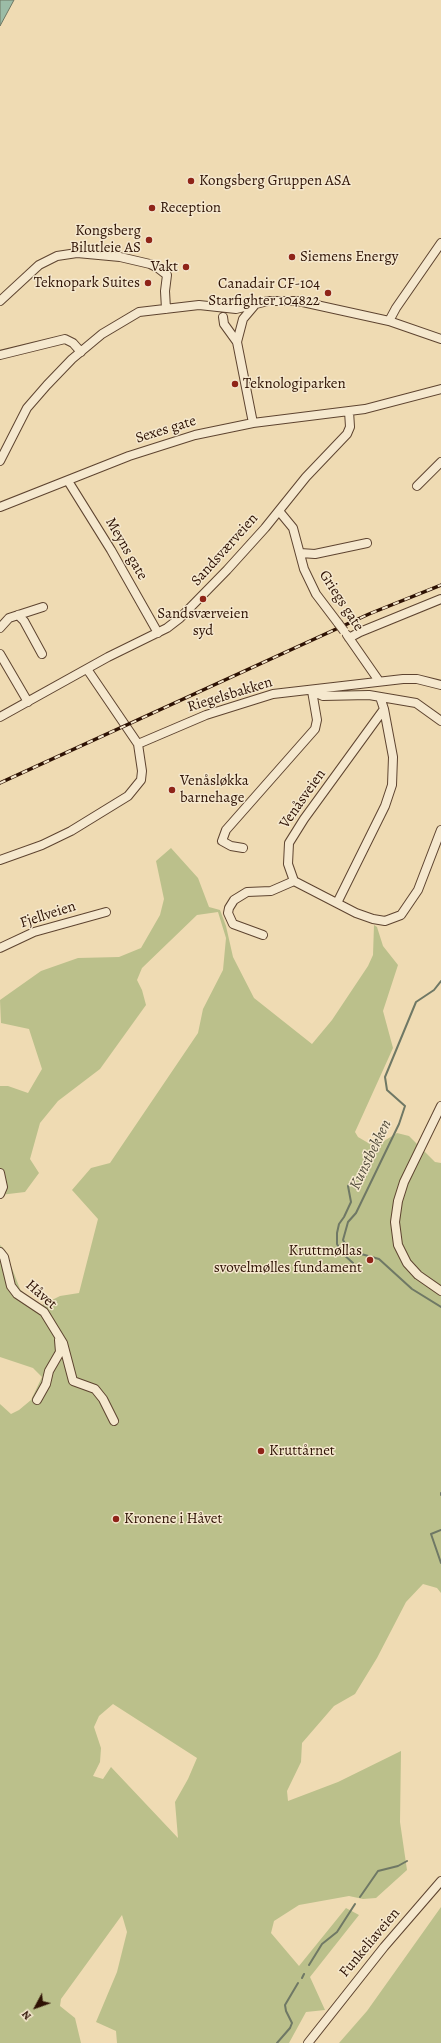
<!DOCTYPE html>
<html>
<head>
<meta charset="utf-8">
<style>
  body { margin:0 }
  #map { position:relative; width:441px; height:2043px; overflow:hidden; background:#efdbb3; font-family:Alegreya,serif }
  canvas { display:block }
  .north { position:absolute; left:16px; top:1987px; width:40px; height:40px; -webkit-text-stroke:3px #f5e8ce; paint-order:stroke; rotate:229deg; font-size:11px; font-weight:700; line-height:16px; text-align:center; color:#2e1204 }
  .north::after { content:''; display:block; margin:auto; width:14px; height:18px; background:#2e1204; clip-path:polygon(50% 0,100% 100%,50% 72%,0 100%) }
</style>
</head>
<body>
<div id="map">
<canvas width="441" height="2043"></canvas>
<div class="north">N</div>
</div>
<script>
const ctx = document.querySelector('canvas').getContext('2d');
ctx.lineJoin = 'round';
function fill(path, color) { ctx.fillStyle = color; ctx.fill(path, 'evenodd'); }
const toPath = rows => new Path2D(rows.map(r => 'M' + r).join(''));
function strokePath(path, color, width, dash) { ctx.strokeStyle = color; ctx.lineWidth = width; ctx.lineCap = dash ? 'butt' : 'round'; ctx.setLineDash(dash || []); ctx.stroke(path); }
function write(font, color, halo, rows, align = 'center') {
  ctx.font = font + ' Alegreya,serif'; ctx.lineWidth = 3; ctx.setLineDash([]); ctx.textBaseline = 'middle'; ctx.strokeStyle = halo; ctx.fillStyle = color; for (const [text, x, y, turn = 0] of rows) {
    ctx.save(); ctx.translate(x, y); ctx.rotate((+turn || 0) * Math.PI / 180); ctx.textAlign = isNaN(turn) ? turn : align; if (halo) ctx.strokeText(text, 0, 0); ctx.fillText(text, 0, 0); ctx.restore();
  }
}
fill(toPath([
  [171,848,198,878,209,907,220,910,226,926,233,957,254,998,312,1044,332,1020,368,966,373,955,374,925,377,927,383,946,398,965,383,1011,393,1048,355,1132,358,1137,370,1144,384,1141,397,1133,409,1136,435,1162,441,1163,441,1593,437,1588,423,1584,406,1602,377,1658,355,1694,334,1706,302,1743,301,1762,287,1791,288,1801,338,1782,401,1751,400,1822,407,1870,376,1898,363,1899,349,1896,299,1905,274,1921,271,1933,299,1966,346,1908,359,1915,310,1977,325,2010,306,2012,289,2043,117,2043,116,2031,96,2022,117,1972,127,1932,122,1915,61,1999,60,2006,75,2018,81,2043,0,2043,0,1404,11,1414,19,1410,31,1400,42,1377,33,1368,0,1357,0,1245,5,1250,20,1289,30,1300,42,1305,60,1296,79,1293,98,1219,72,1190,91,1168,110,1163,198,1033,203,1009,223,970,226,938,218,912,197,915,142,968,137,980,142,990,146,1005,100,1069,58,1101,40,1123,30,1159,39,1173,25,1192,0,1195,0,1086,8,1086,28,1093,42,1069,29,1029,1,1023,0,1000,41,971,78,958,119,957,141,948,160,915,164,899,156,861],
  [113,1704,197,1758,188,1779,175,1802,178,1838,111,1767,103,1779,93,1776,100,1762,101,1748,94,1727,99,1716],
  [441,1907,441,2043,339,2043,367,2011]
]), '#bbc08b');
const water = toPath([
  [0,0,14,0,0,26,0,0]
]);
fill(water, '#9bbca6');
strokePath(water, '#6f7865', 1);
strokePath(toPath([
  [441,981,434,990,416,1002,385,1077,387,1090,405,1106,399,1124,356,1213,348,1222,343,1240,347,1247,354,1252,379,1259,412,1289,441,1307],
  [353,1263,342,1253,337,1244,337,1233,339,1224,344,1217,351,1202,348,1186,351,1183,356,1185],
  [441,1493,441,1495],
  [441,1530,431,1534,441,1563],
  [360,1897,378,1871,398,1866,407,1861],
  [309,1965,322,1944,337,1932,355,1904],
  [302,1978,304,1974],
  [277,2043,290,2028,292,2023,286,2011,285,2005,298,1983]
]), '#6f7865', 2);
const minor = toPath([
  [0,301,39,265,57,256,77,253,120,257,150,264,158,268,167,275,165,291,166,309],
  [223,317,224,324,237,342,253,423],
  [389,321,396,308,441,243],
  [237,342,243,319,254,306],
  [0,355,65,339,73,343,81,352],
  [0,461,27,408,47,385,72,359,102,334,139,312,199,305,236,309,268,301,298,301,389,321,441,339],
  [68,481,111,550,158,633],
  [417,486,441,462],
  [0,507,129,456,195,435,253,423,365,409,441,389],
  [279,511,293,528,304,569,316,594,338,623],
  [300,553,315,554,367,543],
  [18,615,24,621,42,654],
  [0,628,9,618,43,607],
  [347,635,379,681],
  [349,638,360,632,441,599],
  [0,654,28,702],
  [87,669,138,744,206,715,273,694,403,679,417,679,441,685],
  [312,691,323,696,369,695,416,703,441,721],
  [0,717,108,657,167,628,180,618,227,570,265,528,306,477,347,434,350,427,349,411],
  [243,848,231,846,222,841,226,830,315,729,317,720,312,691],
  [0,860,42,845,71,831,128,796,141,780,142,771,138,744],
  [294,881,356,913,373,919,385,921,401,915,418,890,441,830],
  [337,903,385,806,392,785,393,757,384,709],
  [263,935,233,924,228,913,229,908,234,900,247,892,271,891,294,881,288,864,289,843,304,819,384,709,380,697],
  [0,948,34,932,106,912],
  [441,1106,404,1182,398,1201,395,1222,398,1245,407,1263,418,1275,441,1291],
  [0,1173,3,1187,0,1194],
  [0,1252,4,1257,11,1286,17,1294,44,1312,63,1343,73,1381,95,1389,103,1399,114,1421],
  [37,1400,46,1384,49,1371,60,1352,59,1340],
  [308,2043,384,1947,441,1881]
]);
strokePath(minor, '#5e4430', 10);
strokePath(minor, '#f5e8ce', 8);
const rail = toPath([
  [0,783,369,614,441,585]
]);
strokePath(rail, '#2e1204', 3.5);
strokePath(rail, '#f5e8ce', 2, [6]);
const minorBridge = toPath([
  [338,623,344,631]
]);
strokePath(minorBridge, '#5e4430', 10, []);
strokePath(minorBridge, '#f5e8ce', 8);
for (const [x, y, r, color] of [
  [191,181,4,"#8f2418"],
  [152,208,4,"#8f2418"],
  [149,240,4,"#8f2418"],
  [292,257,4,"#8f2418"],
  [186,267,4,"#8f2418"],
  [148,283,4,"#8f2418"],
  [328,293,4,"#8f2418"],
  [235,384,4,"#8f2418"],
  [203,599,4,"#8f2418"],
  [172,790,4,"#8f2418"],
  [370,1260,4,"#8f2418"],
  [261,1451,4,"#8f2418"],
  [116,1519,4,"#8f2418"]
]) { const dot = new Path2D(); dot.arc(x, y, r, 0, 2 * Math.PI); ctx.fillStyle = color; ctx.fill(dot); strokePath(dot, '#f5e8ce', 1.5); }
write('15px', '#2e1204', '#f5e8ce', [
  ["Kongsberg Gruppen ASA",199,181],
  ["Reception",160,208],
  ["Kongsberg",141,231,"right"],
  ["Bilutleie AS",141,248,"right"],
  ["Siemens Energy",300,257],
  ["Vakt",178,267,"right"],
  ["Teknopark Suites",140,283,"right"],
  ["Canadair CF-104",320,284,"right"],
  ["Starfighter 104822",320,301,"right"],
  ["Teknologiparken",243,384],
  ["Sandsværveien",203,614,"center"],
  ["syd",203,631,"center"],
  ["Venåsløkka",180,781],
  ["barnehage",180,798],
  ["Kruttmøllas",362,1251,"right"],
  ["svovelmølles fundament",362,1268,"right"],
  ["Kruttårnet",269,1451],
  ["Kronene i Håvet",124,1519]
], 'left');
write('15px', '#2e1204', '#f5e8ce', [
  ["Sexes gate",166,430,-17],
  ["Meyns gate",126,549,60],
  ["Sandsværveien",225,550,-48],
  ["Griegs gate",341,601,57],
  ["Riegelsbakken",230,695,-17],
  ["Venåsveien",303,799,-55],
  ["Fjellveien",48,915,-18],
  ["Håvet",41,1295,41],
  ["Funkeliaveien",370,1943,-50]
]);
write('italic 16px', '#544e3d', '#f5e8ce', [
  ["Kunstbekken",371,1155,-64]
]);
</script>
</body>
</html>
